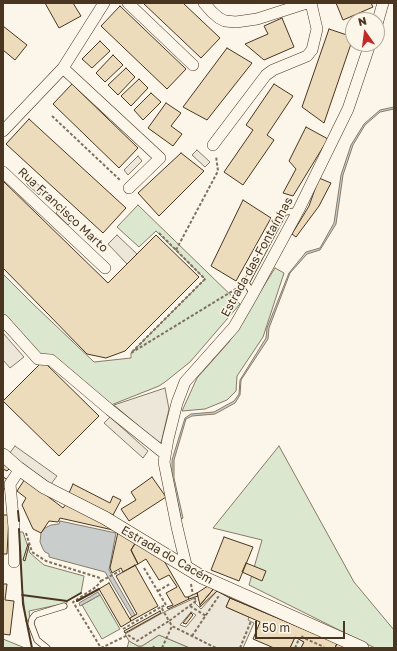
<!DOCTYPE html>
<html>
<head>
<meta charset="utf-8">
<style>
  body { margin:0 }
  #map { position:relative; width:397px; height:651px; overflow:hidden; background:#fbf6e9; font-family:"Golos Text",sans-serif }
  canvas { display:block }
  .frame { position:absolute; inset:0; border:4px solid #4a3520; pointer-events:none }
  .north { position:absolute; left:345px; top:12px; width:40px; height:40px; box-sizing:border-box; background:#fbf6e9; border:1px solid #b4a999; border-radius:50%; rotate:346deg; font-size:11px; font-weight:700; line-height:16px; text-align:center; color:#4a3520 }
  .north::after { content:''; display:block; margin:auto; width:14px; height:18px; background:#c62828; clip-path:polygon(50% 0,100% 100%,50% 72%,0 100%) }
  .scale { position:absolute; left:255px; top:621px; width:90px; height:18px; box-sizing:border-box; border:2px solid #4a3520; border-top:0; padding-left:5px; font-size:12px; line-height:14px; white-space:nowrap; color:#4a3520; -webkit-text-stroke:3px #fbf6e9; paint-order:stroke }
</style>
</head>
<body>
<div id="map">
<canvas width="397" height="651"></canvas>
<div class="frame"></div>
<div class="north">N</div>
<div class="scale">50 m</div>
</div>
<script>
const ctx = document.querySelector('canvas').getContext('2d');
ctx.lineJoin = 'round';
function fill(path, color) { ctx.fillStyle = color; ctx.fill(path, 'evenodd'); }
const toPath = rows => new Path2D(rows.map(r => 'M' + r).join(''));
function strokePath(path, color, width, dash) { ctx.strokeStyle = color; ctx.lineWidth = width; ctx.lineCap = dash ? 'butt' : 'round'; ctx.setLineDash(dash || []); ctx.stroke(path); }
function write(font, color, halo, rows, align = 'center') {
  ctx.font = font + ' "Golos Text",sans-serif'; ctx.lineWidth = 3; ctx.setLineDash([]); ctx.textBaseline = 'middle'; ctx.strokeStyle = halo; ctx.fillStyle = color; for (const [text, x, y, turn = 0] of rows) {
    ctx.save(); ctx.translate(x, y); ctx.rotate((+turn || 0) * Math.PI / 180); ctx.textAlign = isNaN(turn) ? turn : align; if (halo) ctx.strokeText(text, 0, 0); ctx.fillText(text, 0, 0); ctx.restore();
  }
}
const green = toPath([
  [138,205,240,304,190,362,165,382,159,386,106,407,52,360,38,359,3,319,3,274,32,303,94,362,131,358,131,353,205,279,156,231,139,247,117,227,138,205],
  [275,268,284,273,263,337,237,376,236,391,227,400,205,409,182,411,197,378,229,342,275,268],
  [279,446,354,582,394,630,394,648,375,648,249,585,262,540,213,528,279,446],
  [19,532,23,532,30,553,44,565,84,576,81,593,67,601,67,603,29,611,30,619,26,622,22,586,19,532],
  [100,595,120,629,102,639,82,605,100,595],
  [159,635,190,648,127,648,129,641,138,646,142,646,159,635],
  [3,639,25,648,3,648,3,639]
]);
fill(green, '#dce7d0');
strokePath(green, '#887966', 1);
const parking = toPath([
  [197,150,210,162,205,167,192,155,197,150],
  [138,156,142,161,128,175,124,170,138,156],
  [31,178,43,189,39,195,26,183,31,178],
  [60,208,73,220,68,225,56,213,60,208],
  [117,235,137,254,127,264,108,244,117,235],
  [3,333,24,357,10,368,3,360,3,333],
  [165,388,169,409,161,443,156,441,114,405,165,388],
  [110,417,148,451,143,458,104,423,110,417],
  [15,446,57,476,51,484,9,454,15,446],
  [217,591,230,598,226,607,249,617,248,620,254,623,243,648,190,648,159,635,142,646,138,646,129,641,125,634,164,612,195,598,196,601,195,603,201,609,217,591],
  [191,612,196,615,186,627,180,625,191,612],
  [295,637,304,642,301,648,290,648,295,637]
]);
fill(parking, '#ede7d9');
strokePath(parking, '#887966', 1);
const water = toPath([
  [394,107,394,109,380,112,365,125,353,145,343,175,336,224,320,250,307,254,290,273,269,328,268,339,241,380,240,395,235,403,215,414,192,416,186,419,174,460,174,478,183,518,181,519,172,478,172,460,185,418,191,414,214,412,234,401,239,394,240,380,266,338,267,328,289,273,306,252,320,248,334,223,341,175,351,145,364,124,380,110,394,107],
  [60,521,116,533,109,570,135,615,132,617,105,572,49,557,49,554,45,552,43,549,40,542,41,533,45,528,51,525,59,524,60,521],
  [98,592,100,595,80,606,79,603,98,592]
]);
fill(water, '#c9cecd');
strokePath(water, '#887966', 1);
const building = toPath([
  [45,3,73,3,81,16,59,28,45,3],
  [143,3,183,3,220,38,201,58,143,3],
  [336,3,371,3,373,7,343,20,336,3],
  [120,6,186,69,167,89,101,26,120,6],
  [282,18,294,47,264,60,245,44,268,34,264,26,282,18],
  [3,26,27,45,15,60,3,50,3,26],
  [329,29,353,37,353,38,324,123,302,107,329,29],
  [100,41,110,51,92,68,82,59,100,41],
  [227,48,252,63,207,120,183,107,227,48],
  [113,55,123,65,105,82,96,73,113,55],
  [126,68,135,77,118,95,108,85,126,68],
  [139,79,148,88,131,106,121,96,139,79],
  [72,84,138,148,119,168,53,104,72,84],
  [274,84,293,96,267,135,274,140,243,185,224,172,253,130,246,125,274,84],
  [151,93,161,102,143,120,134,110,151,93],
  [166,103,181,113,171,126,182,134,173,146,148,128,166,103],
  [29,119,126,208,103,233,6,144,29,119],
  [306,127,328,139,293,196,283,193,296,169,289,161,306,127],
  [181,153,204,171,159,216,138,193,181,153],
  [319,178,331,183,319,206,296,237,292,234,309,206,319,178],
  [3,181,108,283,156,235,199,277,125,351,106,358,87,354,3,268,3,181],
  [243,200,271,218,236,281,211,266,243,200],
  [43,361,99,416,59,456,3,401,43,361],
  [3,463,10,468,7,471,3,469,3,463],
  [3,477,10,481,3,491,3,477],
  [152,477,166,497,129,521,121,509,136,500,131,492,152,477],
  [25,479,63,508,67,503,122,532,60,518,58,522,49,521,41,533,33,529,22,505,26,498,17,491,25,479],
  [73,484,110,503,113,496,121,500,113,515,69,493,73,484],
  [3,515,9,515,7,554,3,554,3,515],
  [118,532,136,542,131,550,138,564,123,572,121,568,112,573,110,568,118,532],
  [224,537,253,547,239,581,211,570,224,537],
  [136,542,163,559,185,597,188,597,189,599,168,609,167,607,173,605,166,593,177,587,169,575,159,580,146,559,138,564,131,550,136,542],
  [28,544,29,545,25,561,23,560,28,544],
  [246,563,266,571,262,581,242,572,246,563],
  [135,565,158,606,131,621,130,618,137,614,116,576,135,565],
  [109,583,131,621,121,627,99,589,109,583],
  [3,584,7,584,5,600,14,601,10,635,3,634,3,584],
  [211,584,216,586,200,605,197,593,211,584],
  [216,586,337,643,230,598,217,591,200,607,200,605,216,586],
  [197,593,198,596,189,599,188,597,197,593],
  [230,598,337,643,335,648,301,648,304,642,295,637,290,648,274,648,253,639,260,622,226,607,230,598],
  [160,611,161,613,125,633,124,631,160,611],
  [191,613,193,615,186,624,183,623,191,613],
  [338,641,353,648,335,648,338,641]
]);
fill(building, '#ecdcbc');
strokePath(building, '#4a3520', 1);
const service = toPath([
  [253,294,246,283,284,212,297,211],
  [47,648,37,640,31,624,32,619,35,615,64,606]
]);
const minor = toPath([
  [104,3,63,68,160,158,129,188],
  [128,3,193,65],
  [204,3,212,12,219,18,225,21,236,22,257,19,307,3],
  [377,24,383,3],
  [3,131,63,68],
  [213,145,266,75,273,70,307,56,312,50,317,29,311,3],
  [3,172,105,268],
  [3,320,38,359,51,360,110,410,165,454],
  [14,562,14,528,10,484,20,469],
  [187,569,177,527,164,462,168,439,177,403,185,382,234,327,253,294,298,211,348,109,370,44]
]);
const tertiary = toPath([
  [3,455,18,468,44,487,105,518,202,577,362,648]
]);
strokePath(service, '#4a3520', 7);
strokePath(minor, '#4a3520', 12);
strokePath(tertiary, '#4a3520', 14);
strokePath(toPath([
  [52,116,121,181],
  [159,233,205,279,131,353,239,287],
  [176,250,218,171,216,156],
  [26,533,32,552,46,561,100,578,101,581,96,587,73,602,101,648],
  [144,568,166,605,161,607,169,621,196,601,194,597],
  [101,581,120,571],
  [191,584,193,595],
  [158,591,170,584],
  [190,606,206,616],
  [123,629,161,607],
  [192,636,218,597,219,598],
  [303,636,302,637,324,647],
  [101,648,128,635,137,641,169,621,172,626,216,648],
  [153,648,154,646],
  [162,648,172,626],
  [240,648,251,621],
  [295,648,299,639]
]), '#7f6f5c', 2, [3, 2]);
strokePath(service, '#fbf6e9', 5.5);
strokePath(minor, '#fbf6e9', 11);
strokePath(tertiary, '#fbf6e9', 13);
strokePath(toPath([
  [18,511,19,521],
  [19,529,23,604,32,648],
  [22,595,67,601,81,593],
  [77,601,99,589]
]), '#4a3520', 2);
write('12px', '#4a3520', '#fbf6e9', [
  ["Rua Francisco Marto",63,210,43],
  ["Estrada das Fontaínhas",257,257,-61],
  ["Estrada do Cacém",167,555,30]
]);
</script>
</body>
</html>
